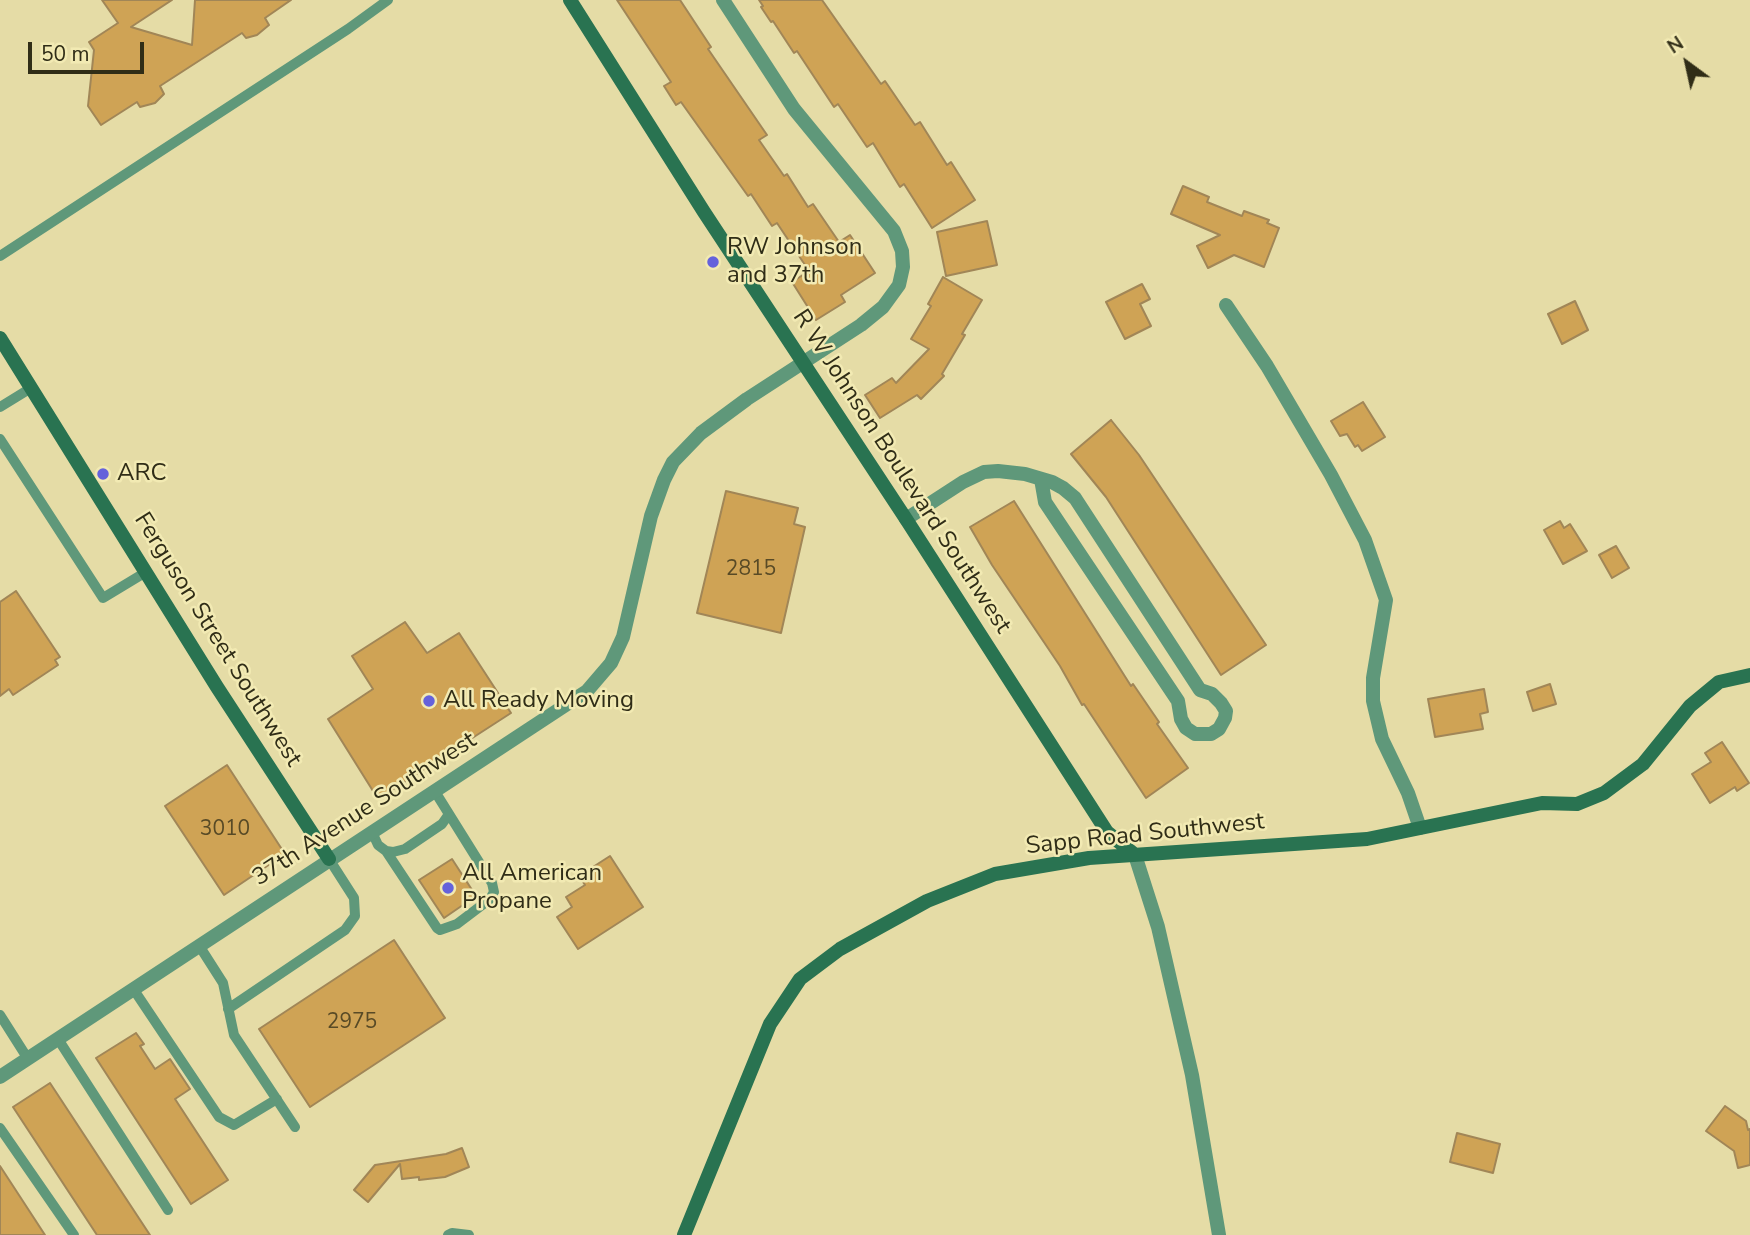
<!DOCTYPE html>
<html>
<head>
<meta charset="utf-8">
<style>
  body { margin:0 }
  #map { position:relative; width:1750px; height:1235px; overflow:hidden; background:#e5dca6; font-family:"Nunito Sans",sans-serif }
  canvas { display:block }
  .north { position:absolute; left:1652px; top:28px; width:70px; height:70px; -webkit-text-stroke:5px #f2eab3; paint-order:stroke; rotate:327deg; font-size:19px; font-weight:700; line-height:28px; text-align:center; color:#302d17 }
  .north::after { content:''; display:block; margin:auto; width:24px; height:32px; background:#302d17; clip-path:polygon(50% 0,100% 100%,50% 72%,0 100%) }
  .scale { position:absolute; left:28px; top:42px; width:116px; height:32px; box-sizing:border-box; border:4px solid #302d17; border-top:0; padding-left:9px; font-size:21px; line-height:24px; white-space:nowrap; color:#302d17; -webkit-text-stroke:5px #f2eab3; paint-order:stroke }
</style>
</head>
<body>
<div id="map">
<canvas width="1750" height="1235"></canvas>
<div class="north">N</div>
<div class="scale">50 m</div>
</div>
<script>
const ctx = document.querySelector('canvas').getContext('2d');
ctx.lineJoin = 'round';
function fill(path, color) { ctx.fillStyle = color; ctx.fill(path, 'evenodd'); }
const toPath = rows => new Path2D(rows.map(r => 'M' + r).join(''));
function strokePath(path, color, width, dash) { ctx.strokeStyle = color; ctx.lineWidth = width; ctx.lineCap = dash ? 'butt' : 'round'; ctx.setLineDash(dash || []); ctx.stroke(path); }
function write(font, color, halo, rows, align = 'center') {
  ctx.font = font + ' "Nunito Sans",sans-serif'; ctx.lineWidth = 5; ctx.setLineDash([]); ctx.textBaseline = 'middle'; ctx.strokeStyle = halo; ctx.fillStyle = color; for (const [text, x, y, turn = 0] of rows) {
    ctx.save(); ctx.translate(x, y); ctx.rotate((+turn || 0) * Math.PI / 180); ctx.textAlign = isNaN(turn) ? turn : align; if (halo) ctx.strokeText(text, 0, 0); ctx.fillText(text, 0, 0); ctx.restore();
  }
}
const building = toPath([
  [102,0,172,0,131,27,192,45,195,0,291,0,265,18,269,25,257,35,246,38,242,33,160,86,164,94,155,103,140,107,137,102,101,125,88,106,94,50,89,42,118,23,102,0],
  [617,0,680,0,711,47,708,49,767,135,759,140,784,176,787,174,808,207,813,204,839,242,850,235,875,273,841,295,845,302,816,320,792,282,809,271,777,223,772,226,751,194,748,196,681,102,676,105,664,86,671,82,617,0],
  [759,0,822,0,881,84,885,81,915,125,920,122,947,165,951,162,975,200,932,228,904,184,900,187,873,143,867,147,838,104,834,107,797,51,794,53,773,21,771,22,761,7,763,6,759,0],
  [1183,186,1209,197,1207,202,1242,216,1244,211,1269,220,1267,223,1279,228,1264,267,1234,255,1208,268,1197,246,1220,235,1171,214,1183,186],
  [987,221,997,265,946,276,937,232,987,221],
  [943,277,982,300,962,334,965,335,942,374,944,376,921,399,917,395,880,418,865,395,892,378,896,383,929,349,911,339,931,306,928,304,943,277],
  [1142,284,1150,299,1140,304,1151,326,1125,339,1106,302,1142,284],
  [1575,301,1588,330,1562,344,1548,314,1575,301],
  [1363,402,1385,437,1362,451,1358,445,1355,447,1347,434,1340,436,1331,421,1363,402],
  [1111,420,1139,455,1266,645,1221,675,1106,497,1071,454,1111,420],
  [726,491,798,508,794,524,805,527,781,633,697,613,726,491],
  [1014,501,1131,686,1133,684,1159,722,1157,724,1188,768,1146,798,1084,704,1082,705,1060,666,992,565,970,527,1014,501],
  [1560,521,1564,528,1570,524,1587,551,1563,564,1544,530,1560,521],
  [1616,546,1629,568,1612,578,1599,555,1616,546],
  [16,591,60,657,55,660,58,665,13,695,9,689,0,696,0,602,16,591],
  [405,622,427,653,459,633,511,713,378,799,328,719,373,689,352,656,405,622],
  [1550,684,1556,704,1533,711,1527,692,1550,684],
  [1484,689,1488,712,1480,714,1483,729,1435,737,1428,699,1484,689],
  [1722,742,1749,783,1737,791,1735,787,1710,803,1692,774,1711,762,1705,753,1722,742],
  [227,765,285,854,224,895,165,806,227,765],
  [610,856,643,907,578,949,557,917,572,907,566,897,585,885,579,876,610,856],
  [452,859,476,896,444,918,419,880,452,859],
  [394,940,445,1018,310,1107,259,1029,394,940],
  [136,1033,144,1044,140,1046,155,1069,170,1059,190,1089,175,1099,228,1180,191,1204,96,1058,136,1033],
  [50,1083,150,1235,97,1235,13,1107,50,1083],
  [1725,1106,1746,1121,1748,1130,1750,1129,1750,1165,1738,1168,1734,1151,1706,1131,1725,1106],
  [1457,1133,1500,1144,1493,1173,1450,1162,1457,1133],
  [462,1148,469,1167,445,1177,419,1180,419,1177,402,1179,400,1164,368,1202,354,1190,375,1165,446,1154,462,1148],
  [0,1166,45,1235,0,1235,0,1166]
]);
fill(building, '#cfa355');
strokePath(building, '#a18657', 2);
strokePath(toPath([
  [0,256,348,29,388,0],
  [0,407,31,388],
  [0,439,103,598,146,572],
  [372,832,378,845,386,851,437,928,440,930,457,924,490,899,494,892,492,883,434,790],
  [386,851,393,852,405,849,442,824,449,814],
  [200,947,223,983,234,1035,295,1127],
  [134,990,219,1117,234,1125,277,1099],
  [228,1009,345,930,355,916,354,898,329,859],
  [0,1015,28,1059],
  [58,1039,168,1210],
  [0,1128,74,1235],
  [448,1235,452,1233,469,1235]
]), '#5f987a', 10);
strokePath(toPath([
  [1226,305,1267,366,1331,475,1365,540,1386,600,1373,678,1373,701,1382,739,1408,793,1420,828],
  [906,519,963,482,984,472,998,471,1025,474,1052,482,1063,488,1075,498,1200,690,1212,694,1221,703,1226,711,1225,718,1219,729,1211,734,1195,734,1186,728,1181,719,1178,701,1045,502,1041,479],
  [1135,855,1158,927,1192,1075,1219,1235],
  [0,1077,587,691,611,663,623,637,651,516,664,480,673,462,701,433,747,399,861,325,883,307,899,285,903,267,902,251,894,231,794,109,723,0]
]), '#5f987a', 14);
strokePath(toPath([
  [570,0,704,212,906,519,1107,832,1135,855],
  [0,338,217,687,329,859],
  [684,1235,770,1024,800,979,840,949,927,901,995,874,1089,858,1367,839,1542,803,1577,804,1604,793,1643,764,1690,706,1719,682,1750,675]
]), '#297351', 14);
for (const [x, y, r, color] of [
  [713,262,7,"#6562db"],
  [103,474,7,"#6562db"],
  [429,701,7,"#6562db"],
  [448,888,7,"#6562db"]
]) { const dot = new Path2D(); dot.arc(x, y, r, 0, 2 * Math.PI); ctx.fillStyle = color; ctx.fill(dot); strokePath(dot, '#f2eab3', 2.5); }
write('21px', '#584a26', null, [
  ["2815",751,570],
  ["3010",225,830],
  ["2975",352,1023]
]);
write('24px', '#302d17', '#f2eab3', [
  ["RW Johnson",727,248],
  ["and 37th",727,276],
  ["ARC",117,474],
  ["All Ready Moving",443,701],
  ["All American",462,874],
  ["Propane",462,902]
], 'left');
write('24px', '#302d17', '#f2eab3', [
  ["R W Johnson Boulevard Southwest",901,472,57],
  ["Ferguson Street Southwest",217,640,58],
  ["37th Avenue Southwest",365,810,-33],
  ["Sapp Road Southwest",1145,835,-6]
]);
</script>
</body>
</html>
